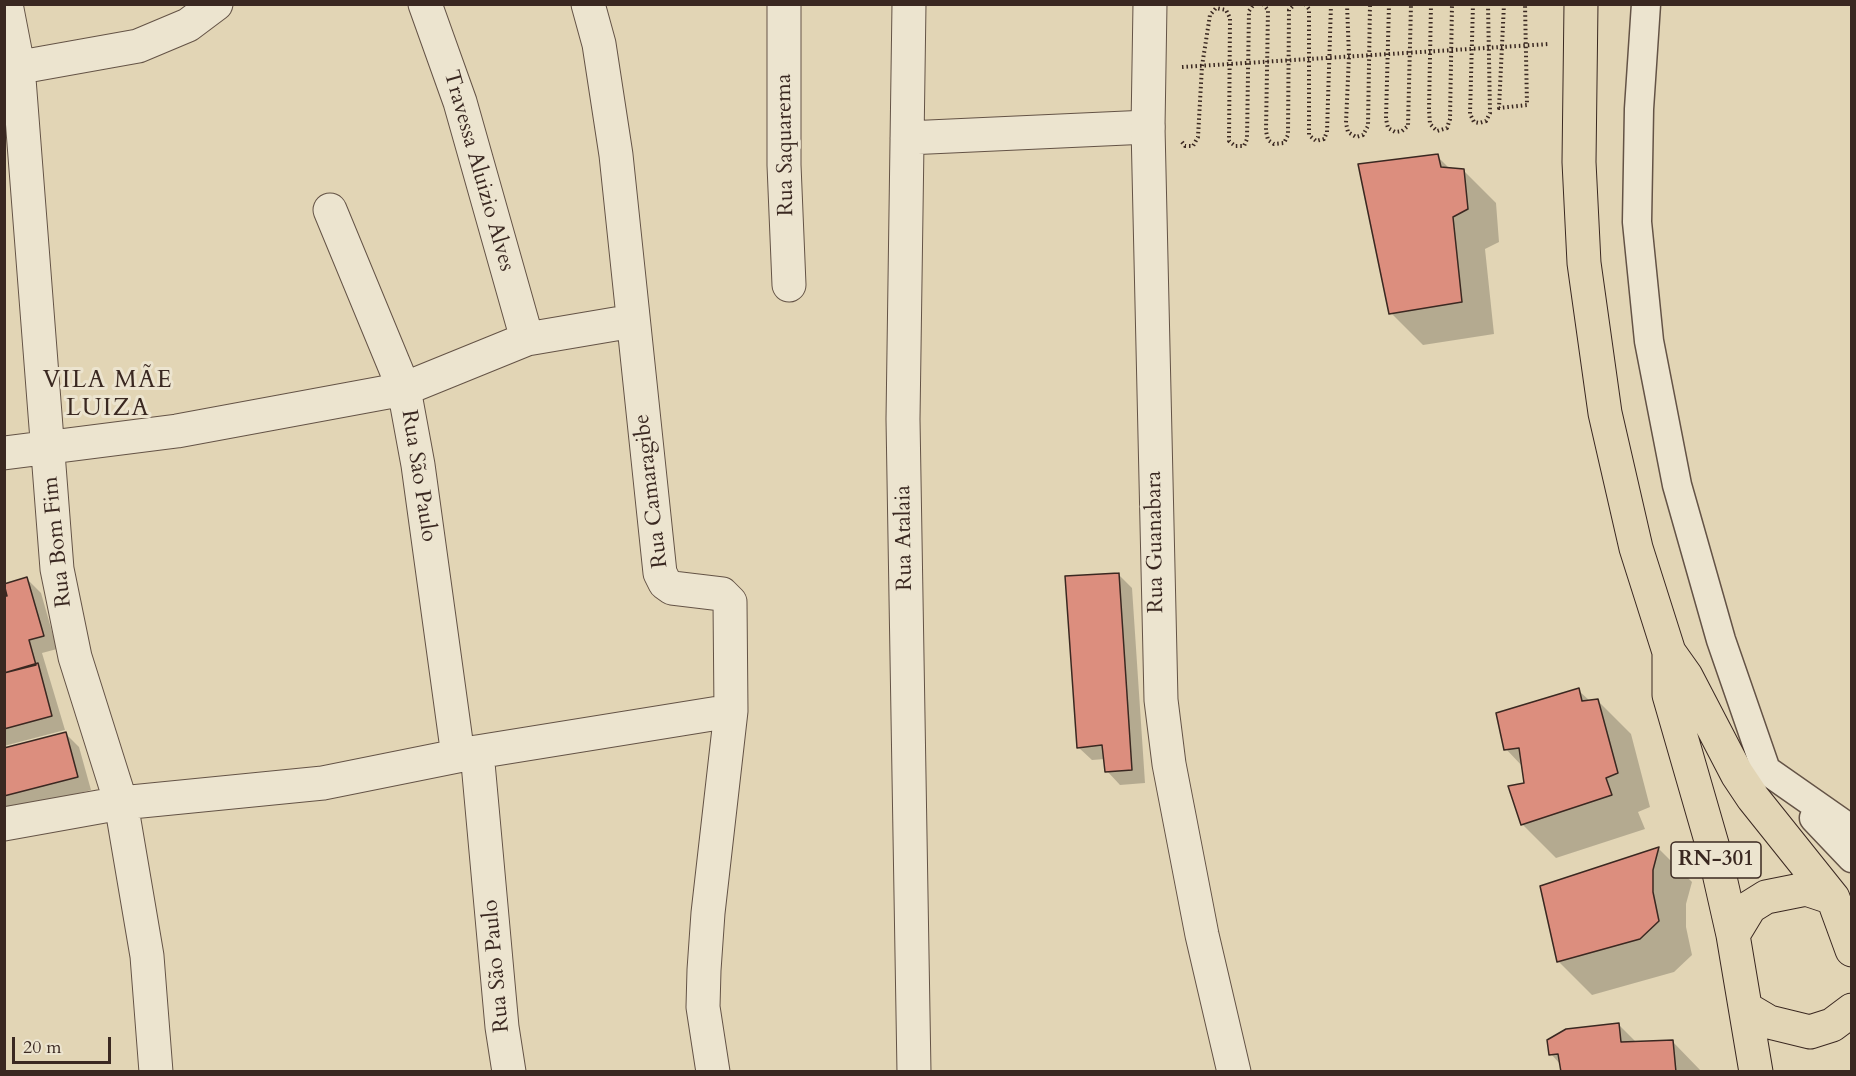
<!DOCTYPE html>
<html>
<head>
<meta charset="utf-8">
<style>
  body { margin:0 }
  #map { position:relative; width:1856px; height:1076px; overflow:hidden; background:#e2d5b5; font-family:Cardo,serif }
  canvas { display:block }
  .frame { position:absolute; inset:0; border:6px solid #3a2821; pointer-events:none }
  .scale { position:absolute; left:12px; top:1037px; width:99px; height:27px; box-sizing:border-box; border:3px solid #3a2821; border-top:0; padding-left:8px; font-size:18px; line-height:21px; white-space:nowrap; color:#3a2821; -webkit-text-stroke:4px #ece4cf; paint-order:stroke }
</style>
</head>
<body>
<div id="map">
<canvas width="1856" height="1076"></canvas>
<div class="frame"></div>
<div class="scale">20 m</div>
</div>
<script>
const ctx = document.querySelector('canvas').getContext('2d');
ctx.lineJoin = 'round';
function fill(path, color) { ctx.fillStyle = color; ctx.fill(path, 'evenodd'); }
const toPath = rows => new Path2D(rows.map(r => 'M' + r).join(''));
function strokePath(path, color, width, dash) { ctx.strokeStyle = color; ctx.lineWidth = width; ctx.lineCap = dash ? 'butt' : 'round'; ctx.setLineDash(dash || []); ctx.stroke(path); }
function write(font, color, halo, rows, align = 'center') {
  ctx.font = font + ' Cardo,serif'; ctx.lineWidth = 6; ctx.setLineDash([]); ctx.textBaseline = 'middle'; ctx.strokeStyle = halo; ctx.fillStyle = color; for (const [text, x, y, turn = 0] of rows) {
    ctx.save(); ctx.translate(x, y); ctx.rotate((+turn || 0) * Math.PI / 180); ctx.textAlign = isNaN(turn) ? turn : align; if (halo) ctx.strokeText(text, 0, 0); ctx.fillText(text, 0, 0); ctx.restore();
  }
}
fill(toPath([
  [1437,156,1451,170,1464,171,1496,203,1499,242,1485,249,1494,334,1423,345,1391,313],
  [1118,574,1132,588,1145,783,1120,785,1107,771,1105,759,1092,760,1078,747],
  [27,579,41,593,57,649,42,653,65,730,4,746,4,598],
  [1578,690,1590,701,1597,700,1631,734,1650,807,1638,812,1645,829,1556,858,1522,824,1526,784,1523,767,1506,749],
  [66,734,79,747,91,790,4,813,4,750],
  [1659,849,1692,882,1686,904,1686,927,1692,955,1674,972,1592,995,1558,961,1542,887],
  [1618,1024,1637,1043,1672,1041,1702,1072,1562,1072,1561,1065,1551,1054]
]), '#0003');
const building = toPath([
  [1438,154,1441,167,1464,169,1468,209,1453,217,1462,302,1389,314,1358,164,1438,154],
  [1119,573,1132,770,1105,772,1102,745,1077,748,1065,576,1119,573],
  [27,577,44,636,29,640,36,665,4,673,4,596,7,596,4,584,27,577],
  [38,663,52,716,4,729,4,673,38,663],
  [1579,688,1582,701,1598,699,1618,773,1606,778,1612,795,1521,825,1508,786,1524,783,1519,748,1504,750,1496,713,1579,688],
  [66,732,78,777,4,796,4,748,66,732],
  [1659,847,1653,870,1653,892,1659,921,1640,939,1557,962,1540,886,1659,847],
  [1619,1023,1621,1042,1673,1040,1676,1072,1561,1072,1558,1054,1549,1055,1547,1040,1566,1029,1619,1023]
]);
fill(building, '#dc8e7e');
strokePath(building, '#3a2821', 1.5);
const pedestrian = toPath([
  [1646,4,1639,109,1637,222,1649,341,1677,485,1721,640,1766,770,1852,830],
  [1814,818,1852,858]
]);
const minor = toPath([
  [6,4,18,66,57,569,75,657,121,803,147,956,156,1072],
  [425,4,460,102,527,339],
  [588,4,599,44,616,155,660,573,665,583,672,588,722,594,730,602,731,711,708,913,704,970,703,1007,713,1072],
  [784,4,784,165,789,285],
  [909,4,903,419,914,1072],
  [4,70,138,46,188,25,216,4],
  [907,138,1148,127],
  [330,210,404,389,418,465,458,756],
  [4,453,177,431,404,389,527,339,633,321],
  [477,752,502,1027,509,1072],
  [4,824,121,803,323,783,477,752,731,711]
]);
const tertiary = toPath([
  [1150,4,1148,127,1161,700,1169,764,1202,935,1234,1072]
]);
const primary = toPath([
  [1581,4,1579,162,1584,263,1605,413,1636,548,1669,652,1686,676,1737,774,1753,798,1833,898,1852,950],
  [1669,652,1669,695,1714,851,1733,935,1756,1072],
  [1733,935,1750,907,1766,897,1806,889,1833,898],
  [1747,1009,1769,1022,1810,1032,1832,1025,1852,1010]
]);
strokePath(pedestrian, '#645346', 31);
strokePath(minor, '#645346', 35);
strokePath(tertiary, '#645346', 35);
strokePath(primary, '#3a2821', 35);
strokePath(toPath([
  [1263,4,1268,10,1266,131,1268,140,1274,144,1284,143,1288,135,1289,10,1295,4],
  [1305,4,1309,9,1309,135,1316,141,1324,139,1327,132,1331,4],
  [1347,4,1349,56,1346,123,1348,132,1356,137,1363,135,1368,126,1370,4],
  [1389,4,1386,119,1388,128,1395,132,1402,131,1408,126,1411,4],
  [1431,4,1429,110,1430,124,1437,131,1447,128,1450,119,1452,4],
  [1473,4,1470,114,1474,122,1479,123,1486,121,1490,113,1488,4],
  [1504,4,1499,108,1527,105,1525,4],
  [1182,67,1549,44],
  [1182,142,1185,146,1193,146,1198,137,1202,66,1210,15,1216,8,1226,10,1230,18,1229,141,1235,146,1244,146,1247,139,1249,11,1254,4]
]), '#3a2821', 4, [1.5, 3]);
strokePath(pedestrian, '#ece4cf', 28);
strokePath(minor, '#ece4cf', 33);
strokePath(tertiary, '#ece4cf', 33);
strokePath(primary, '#e2d5b5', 33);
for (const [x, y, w] of [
  [1716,860,90]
]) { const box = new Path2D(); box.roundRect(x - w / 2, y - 18, w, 36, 4.5); ctx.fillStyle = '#ece4cf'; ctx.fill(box); strokePath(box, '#3a2821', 1.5); }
write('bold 21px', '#3a2821', null, [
  ["RN-301",1716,860]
]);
write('22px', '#3a2821', '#ece4cf', [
  ["Rua Saquarema",786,145,-91],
  ["Travessa Aluizio Alves",478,171,74],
  ["Rua São Paulo",418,476,81],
  ["Rua Camaragibe",652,491,-97],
  ["Rua Atalaia",905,538,-91],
  ["Rua Bom Fim",58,542,-96],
  ["Rua Guanabara",1156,542,-91],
  ["Rua São Paulo",497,966,-95]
]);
ctx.letterSpacing = '1.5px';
write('24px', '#3a2821', '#ece4cf', [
  ["VILA MÃE",108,381],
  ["LUIZA",108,409]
]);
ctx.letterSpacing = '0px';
</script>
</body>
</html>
